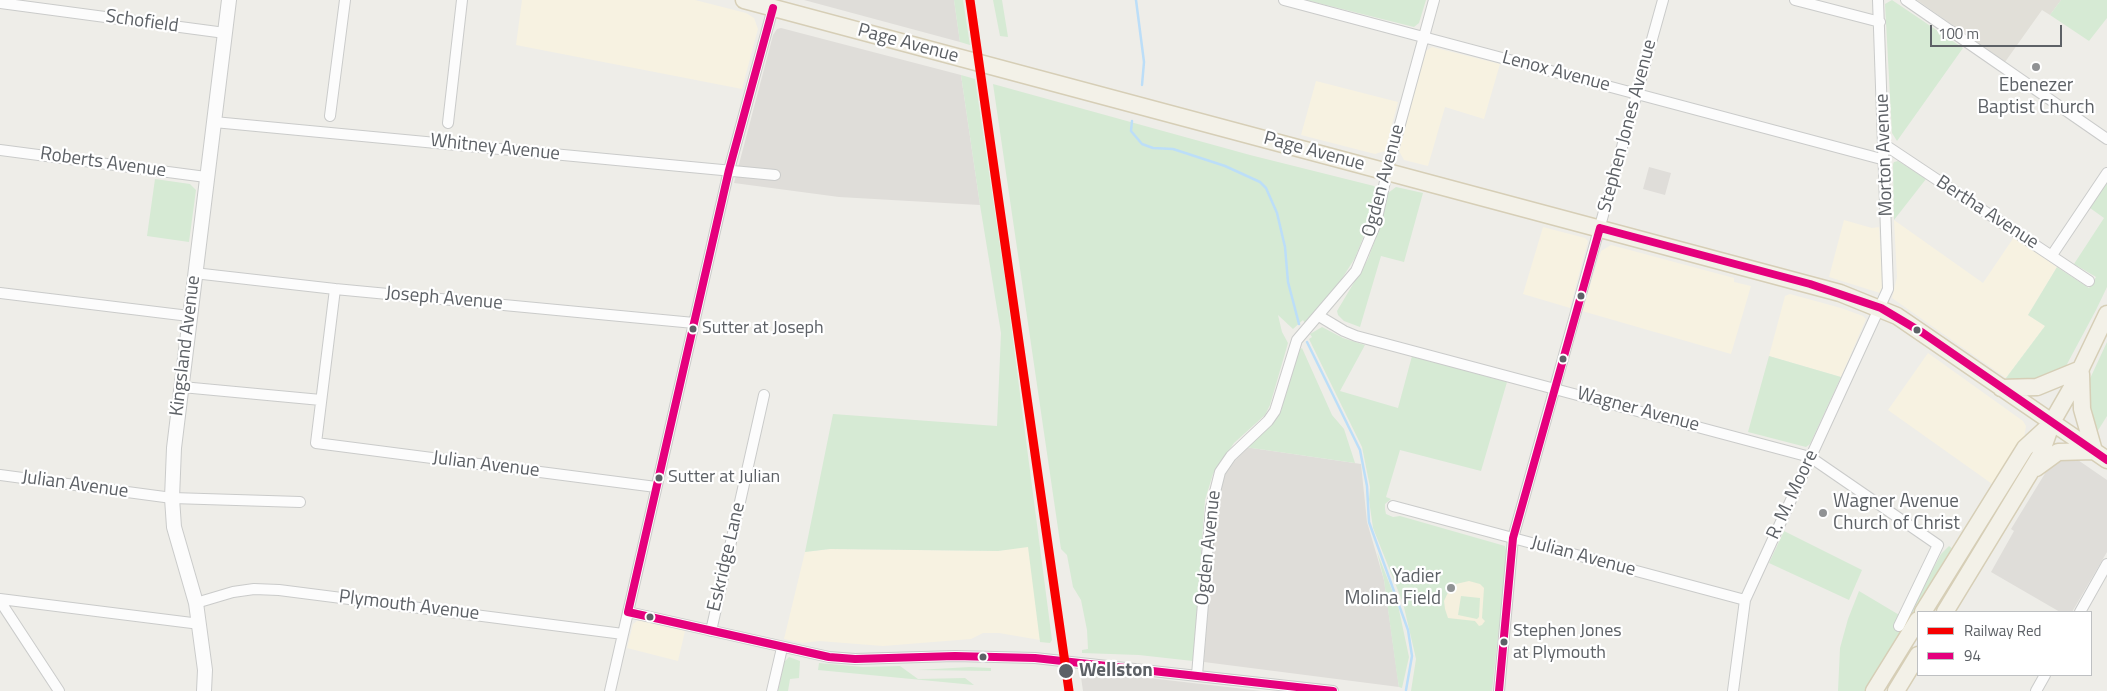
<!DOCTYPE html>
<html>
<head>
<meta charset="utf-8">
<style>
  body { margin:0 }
  #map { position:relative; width:2107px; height:691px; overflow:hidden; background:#eeede8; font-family:"Titillium Web",sans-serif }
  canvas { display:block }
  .legend { position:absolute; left:1917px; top:611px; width:175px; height:65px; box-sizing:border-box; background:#fff; border:1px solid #bec0c2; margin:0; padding:6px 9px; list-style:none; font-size:15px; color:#5d6166 }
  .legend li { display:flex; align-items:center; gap:10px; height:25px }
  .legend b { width:25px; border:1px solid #bec0c2 }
  .scale { position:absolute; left:1930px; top:25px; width:132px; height:22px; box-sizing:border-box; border:2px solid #5d6166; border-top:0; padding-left:6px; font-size:15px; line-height:18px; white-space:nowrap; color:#5d6166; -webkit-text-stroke:4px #fff; paint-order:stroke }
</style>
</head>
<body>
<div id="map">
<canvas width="2107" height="691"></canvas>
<ul class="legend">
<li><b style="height:6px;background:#f80000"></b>Railway Red</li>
<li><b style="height:6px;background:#e5007d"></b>94</li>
</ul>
<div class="scale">100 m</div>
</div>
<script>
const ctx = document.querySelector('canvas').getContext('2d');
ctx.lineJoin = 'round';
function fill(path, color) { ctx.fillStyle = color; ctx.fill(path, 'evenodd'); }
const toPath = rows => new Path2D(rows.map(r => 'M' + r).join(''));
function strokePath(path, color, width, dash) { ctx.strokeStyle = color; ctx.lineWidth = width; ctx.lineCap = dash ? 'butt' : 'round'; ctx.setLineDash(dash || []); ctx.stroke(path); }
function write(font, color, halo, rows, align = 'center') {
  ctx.font = font + ' "Titillium Web",sans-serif'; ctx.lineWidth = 4.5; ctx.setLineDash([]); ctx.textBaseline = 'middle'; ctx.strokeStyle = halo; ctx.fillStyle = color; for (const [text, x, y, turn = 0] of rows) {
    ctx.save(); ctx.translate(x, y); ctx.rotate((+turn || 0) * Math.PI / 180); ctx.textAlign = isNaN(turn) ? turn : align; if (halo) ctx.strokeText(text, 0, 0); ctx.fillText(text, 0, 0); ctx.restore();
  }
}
fill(toPath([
  [522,0,695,0,746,13,754,18,758,29,742,89,516,45],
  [1432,47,1500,64,1484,119,1445,107,1428,166,1404,160,1399,151,1424,52],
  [1316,81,1398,102,1385,151,1375,154,1301,135],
  [1844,220,1872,228,1879,227,1883,284,1880,293,1829,277],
  [1894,220,1983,283,2014,237,2057,267,2028,315,2045,326,2006,378,1892,298,1897,277],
  [1543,227,1585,238,1588,241,1570,308,1523,294],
  [1611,245,1734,278,1734,282,1751,286,1731,354,1582,311,1601,251],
  [1790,294,1841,308,1863,316,1866,319,1841,377,1769,356,1785,296],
  [1928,353,2023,421,2026,426,2024,438,1995,486,1888,410],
  [1019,547,1029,547,1040,640,999,633,983,633,971,639,883,646,819,641,803,643,784,639,805,552,830,549,998,551],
  [637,621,643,621,685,631,678,661,627,648,633,624]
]), '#f7f2e1');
fill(toPath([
  [804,0,954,0,960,42],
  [781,28,961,75,980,205,839,197,734,183,773,35,777,29],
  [1649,167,1671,173,1665,195,1643,189],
  [1245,447,1361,464,1367,522,1384,580,1399,687,1204,662,1215,508,1219,490,1225,475],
  [2059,457,2075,458,2107,480,2107,552,2072,612,2060,612,1991,572,2014,531,2011,529,2052,462],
  [1080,670,1262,691,1083,691]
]), '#dfddd9');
fill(toPath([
  [1917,0,2061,0,2050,15,2042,10,2005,62]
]), '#e1dfd8');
fill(toPath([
  [954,0,963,0,970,45,960,42],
  [993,0,1002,0,1008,37,1000,36],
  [1306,0,1426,0,1419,23,1414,27],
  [1892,0,1963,48,1897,141,1892,133,1885,4],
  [2061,0,2107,0,2107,18,2089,41,2050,15],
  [961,75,975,79,1006,286,1052,640,1050,643,1040,642,1028,547,998,551,830,549,805,552,833,414,997,426,1001,333,980,205],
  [993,84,1250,155,1374,186,1377,189,1365,233,1355,258,1334,291,1305,323,1303,320,1293,329,1278,315,1282,332,1288,343,1270,405,1265,415,1234,443,1213,474,1205,500,1193,661,1139,655,1082,653,1082,650,1088,649,1087,630,1081,600,1073,587,1067,555,1061,549],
  [1898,161,1926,179,1894,220,1893,164,1894,162],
  [155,179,190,184,196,190,189,242,147,236],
  [2107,182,2107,287,2096,310,2066,366,2059,374,2052,379,2016,381,2006,378,2045,326,2028,315,2057,267,2089,288,2096,277,2074,264,2104,218,2090,208],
  [1396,187,1423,193,1404,262,1381,256,1360,327,1344,321,1338,315,1337,311,1368,259,1380,226,1388,193],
  [1322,327,1343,338,1365,345,1340,391,1398,408,1412,356,1507,382,1481,471,1400,450,1386,497,1391,499,1385,504,1385,509,1386,514,1393,517,1400,516,1505,546,1507,554,1492,691,1411,691,1416,659,1414,650,1403,603,1373,528,1369,500,1370,487,1362,447,1309,339,1312,337,1310,334],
  [2107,342,2107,416,2097,432,2087,416,2087,385],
  [1302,348,1332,415,1344,429,1355,463,1245,447,1272,424,1281,411,1296,352],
  [1769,356,1841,377,1810,444,1806,447,1748,432],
  [1784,531,1862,570,1849,600,1769,563],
  [1949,546,1954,550,1866,691,1838,691,1840,648,1848,619,1859,591,1906,619,1941,554],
  [1377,552,1398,605,1409,657,1402,688,1399,687,1397,675,1384,580],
  [789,657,800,661,799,678,790,679,788,691,778,691,784,662],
  [819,663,863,667,900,666,918,679,965,678,974,685,818,670],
  [970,667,991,668,991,671,917,670]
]), '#d6ead4');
fill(toPath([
  [1469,581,1480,584,1484,588,1482,618,1485,621,1482,625,1479,626,1475,621,1448,618,1445,609,1444,601,1450,588,1456,584],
  [1461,596,1480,598,1479,617,1477,619,1458,615]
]), '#f5f0de');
strokePath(toPath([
  [1136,0,1144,62,1142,85],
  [1132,121,1131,131,1142,144,1153,148,1173,149,1225,166,1260,182,1266,188,1277,213,1285,247,1288,282,1299,324],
  [1307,342,1360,450,1367,486,1369,522,1408,630,1412,656,1406,690]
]), '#bcdef8', 2.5);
const minor = toPath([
  [1284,0,1885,160],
  [1795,0,1880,22],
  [1906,0,2107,139],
  [0,3,225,33],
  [330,116,345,0],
  [214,122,775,175],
  [448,123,462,0],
  [1885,145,2089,281],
  [0,150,206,177],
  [2052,255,2107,173],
  [194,273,335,289,694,323],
  [335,289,316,443,656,487],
  [0,293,189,316],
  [1319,316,1344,331,1356,336,1810,457,1938,545,1899,626],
  [182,387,321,400],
  [0,475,172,498,300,502],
  [1393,506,1745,600],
  [0,599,200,624],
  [0,601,59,691],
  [196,603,233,592,254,589,279,590,623,634],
  [628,612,829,657,855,659,955,656,1035,658,1333,691],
  [2080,612,2107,564],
  [711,631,764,395],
  [1197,675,1211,508,1220,472,1231,456,1268,421,1275,411,1297,340,1356,271,1376,223,1387,172,1434,0],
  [610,691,729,170,773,8],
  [772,691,782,648],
  [1499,691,1513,538,1663,0],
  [1733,691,1745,600,1888,289,1878,0],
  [2036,691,2045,675]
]);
const tertiary = toPath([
  [204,691,205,670,196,603,174,527,172,498,174,448,229,0]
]);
const primary = toPath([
  [744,0,1840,293,1897,316,2107,460],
  [2081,374,2082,409,2094,451],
  [2001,388,2037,387,2081,369],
  [2036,468,2058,452,2094,451],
  [1923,612,2025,448,2049,426],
  [1945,612,2040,456,2052,422,2071,389,2107,314],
  [1874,691,1918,620],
  [1896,691,1918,655]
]);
strokePath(minor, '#cacbca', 12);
strokePath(tertiary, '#cacbca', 16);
strokePath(primary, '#d6ceb6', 19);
strokePath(minor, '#fcfcfc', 10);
strokePath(tertiary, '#fcfcfc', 14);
strokePath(primary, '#f3f1e8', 16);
strokePath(toPath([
  [1600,228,1810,284,1881,308,1923,333,2107,460],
  [628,612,829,657,855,659,955,656,1035,658,1333,691],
  [628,612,729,170,773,8],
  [1499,691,1513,538,1600,228]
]), '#e5007d', 8);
strokePath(toPath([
  [970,0,1069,691]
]), '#f80000', 9);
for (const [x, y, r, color] of [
  [2036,67,5,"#909294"],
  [1581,296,4.5,"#5d6166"],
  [693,329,4.5,"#5d6166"],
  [1917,330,4.5,"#5d6166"],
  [1563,359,4.5,"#5d6166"],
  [659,478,4.5,"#5d6166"],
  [1823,513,5,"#909294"],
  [1451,588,5,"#909294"],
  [650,617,4.5,"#5d6166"],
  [1504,642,4.5,"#5d6166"],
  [983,657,4.5,"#5d6166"],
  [1066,671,8,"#5d6166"]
]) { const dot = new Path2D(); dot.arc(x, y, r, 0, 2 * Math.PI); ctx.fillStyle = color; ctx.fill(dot); strokePath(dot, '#fff', 2); }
write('18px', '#5d6166', '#fff', [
  ["Sutter at Joseph",702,329],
  ["Sutter at Julian",668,478],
  ["Stephen Jones",1513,632],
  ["at Plymouth",1513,654]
], 'left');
write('19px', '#5d6166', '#fff', [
  ["Schofield",142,22,8],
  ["Page Avenue",908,44,15],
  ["Lenox Avenue",1556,72,15],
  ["Stephen Jones Avenue",1628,126,-75],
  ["Whitney Avenue",495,148,6],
  ["Page Avenue",1314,152,15],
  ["Morton Avenue",1885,155,-92],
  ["Roberts Avenue",103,163,8],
  ["Ogden Avenue",1384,181,-75],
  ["Bertha Avenue",1987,213,33],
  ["Joseph Avenue",444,299,5],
  ["Kingsland Avenue",186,346,-83],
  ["Wagner Avenue",1638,410,15],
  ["Julian Avenue",486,465,7],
  ["Julian Avenue",75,485,8],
  ["R. M. Moore",1793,495,-65],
  ["Ogden Avenue",1209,548,-84],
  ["Eskridge Lane",727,557,-77],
  ["Julian Avenue",1583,557,15],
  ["Plymouth Avenue",409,606,7]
]);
write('19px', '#5d6166', '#fff', [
  ["Ebenezer",2036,86],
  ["Baptist Church",2036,108],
  ["Wagner Avenue",1833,502,"left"],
  ["Church of Christ",1833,524,"left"],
  ["Yadier",1441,577,"right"],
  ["Molina Field",1441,599,"right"]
]);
write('bold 19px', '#5d6166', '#fff', [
  ["Wellston",1079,671]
], 'left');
</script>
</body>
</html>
